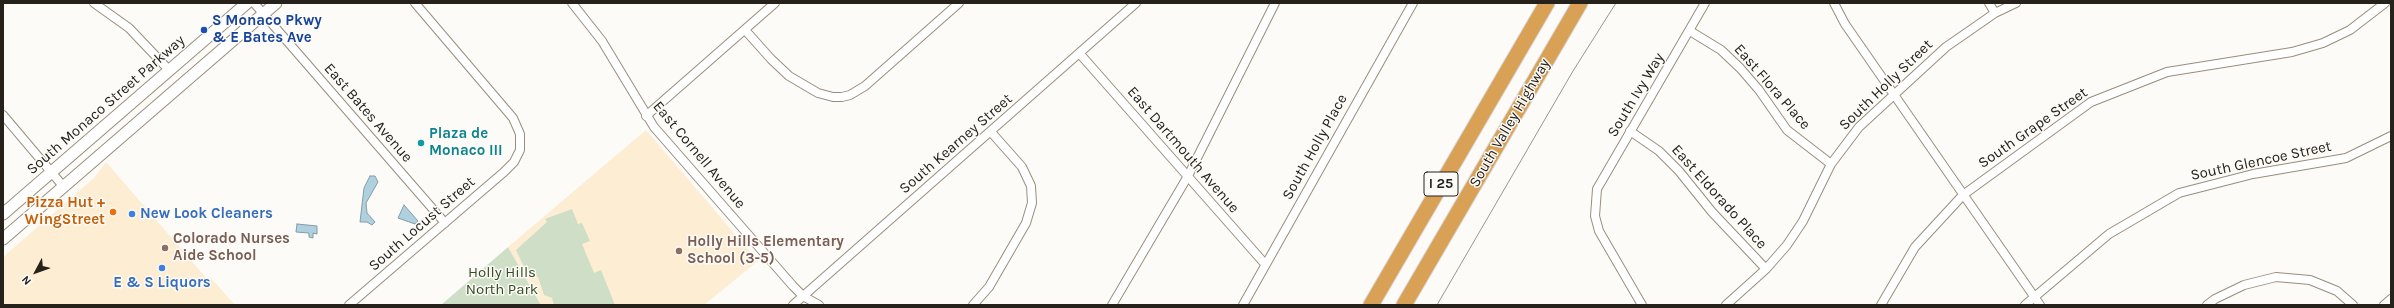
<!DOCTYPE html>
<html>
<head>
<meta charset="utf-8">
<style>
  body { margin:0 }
  #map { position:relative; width:2394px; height:308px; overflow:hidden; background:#fdfbf7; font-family:Karla,sans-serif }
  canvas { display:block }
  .frame { position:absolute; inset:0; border:4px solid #26221b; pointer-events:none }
  .north { position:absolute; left:16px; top:252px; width:40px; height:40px; -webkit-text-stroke:3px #fdfbf7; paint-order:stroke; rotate:229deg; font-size:11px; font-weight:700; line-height:16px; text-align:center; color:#26221b }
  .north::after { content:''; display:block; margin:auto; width:14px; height:18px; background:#26221b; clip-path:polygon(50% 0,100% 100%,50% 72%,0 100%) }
</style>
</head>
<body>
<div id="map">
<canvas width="2394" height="308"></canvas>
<div class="frame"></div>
<div class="north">N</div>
</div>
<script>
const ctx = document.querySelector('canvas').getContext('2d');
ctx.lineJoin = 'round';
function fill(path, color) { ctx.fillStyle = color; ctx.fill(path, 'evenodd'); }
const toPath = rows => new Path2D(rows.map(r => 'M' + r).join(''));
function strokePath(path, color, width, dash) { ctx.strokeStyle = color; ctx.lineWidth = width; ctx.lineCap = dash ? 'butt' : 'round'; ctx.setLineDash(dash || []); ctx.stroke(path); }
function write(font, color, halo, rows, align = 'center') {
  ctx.font = font + ' Karla,sans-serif'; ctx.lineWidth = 3; ctx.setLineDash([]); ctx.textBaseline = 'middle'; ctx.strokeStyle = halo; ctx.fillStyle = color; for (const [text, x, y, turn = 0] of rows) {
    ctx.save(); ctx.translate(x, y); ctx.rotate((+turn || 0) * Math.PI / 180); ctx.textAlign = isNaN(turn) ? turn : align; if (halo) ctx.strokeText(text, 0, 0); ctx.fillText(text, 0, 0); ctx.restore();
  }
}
fill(toPath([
  [646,130,758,261,704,305,541,305,508,247],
  [106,162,208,280,211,278,235,305,3,305,3,257,94,178]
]), '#fdedd3');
fill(toPath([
  [572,209,578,224,582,223,590,241,582,244,594,273,601,270,615,305,554,305,552,298,544,295,538,277,526,271,516,250,547,222,545,219],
  [508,247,541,305,441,305]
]), '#cfdec7');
const water = toPath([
  [370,176,375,176,378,182,366,203,367,213,375,222,372,225,367,222,360,222,364,188,370,176],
  [404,205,418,221,415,224,398,218,404,205],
  [297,224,317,226,317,234,313,233,313,238,309,237,309,233,296,232,297,224]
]);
fill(water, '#aed0df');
strokePath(water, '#859ca4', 1);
const street = toPath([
  [94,3,129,28,169,70],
  [254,3,445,223],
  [572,3,602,41,654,127,793,286,803,296,819,305],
  [1834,3,1845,24,2040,305],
  [1989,3,1995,13],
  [745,30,771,59,789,76,818,93,833,97,842,97,850,95,865,86,959,3],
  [1690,31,1721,50,1740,68,1759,90,1787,130,1831,164],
  [1080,54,1265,264],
  [3,115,63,186],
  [646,116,775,3],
  [1630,131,1659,151,1679,171,1712,212,1766,269],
  [349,305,504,172,514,162,520,150,520,134,513,118,415,3],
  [793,305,1136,3],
  [973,305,989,287,1026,223,1032,203,1031,186,1022,167,991,132],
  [1112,305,1188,176,1275,3],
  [1243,305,1413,3],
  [1642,305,1599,231,1595,216,1597,189,1705,3],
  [1726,305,1766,269,1787,245,1803,221,1831,164,1859,127,1946,47,1995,13,2016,3],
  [1881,305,1915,247,1963,195,2091,102,2167,72,2292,52,2323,43,2350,30,2385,3],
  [2025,305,2109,234,2179,193,2253,174,2346,158,2391,136],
  [2207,305,2215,299,2244,285,2276,277,2310,280,2337,291,2353,305],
  [2384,305,2391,299]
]);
const secondary = toPath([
  [3,214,247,3],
  [3,239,276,3]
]);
const highway = toPath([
  [1371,305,1547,3],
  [1404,305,1580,3]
]);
strokePath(street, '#998e7d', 10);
strokePath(secondary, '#998e7d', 13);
strokePath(highway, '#d8d7d6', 17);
strokePath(street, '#fff', 8);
strokePath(secondary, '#fff', 11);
strokePath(highway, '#d9a156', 15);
strokePath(toPath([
  [1437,305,1573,71,1616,3]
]), '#999690', 1);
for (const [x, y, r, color] of [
  [204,30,4,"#1a4fb4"],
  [421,143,4,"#0f9aa8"],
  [113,212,4,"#e8710a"],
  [132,214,4,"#3f7fe0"],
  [165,248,4,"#8d6e63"],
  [679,251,4,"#8d6e63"],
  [162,268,4,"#3f7fe0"]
]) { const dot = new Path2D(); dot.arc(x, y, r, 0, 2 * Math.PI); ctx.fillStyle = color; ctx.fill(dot); strokePath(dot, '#fdfbf7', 1.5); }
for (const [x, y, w] of [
  [1441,184,34]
]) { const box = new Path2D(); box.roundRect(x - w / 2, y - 12, w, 24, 3); ctx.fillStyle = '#fdfbf7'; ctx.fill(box); strokePath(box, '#26221b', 1); }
write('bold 14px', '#26221b', null, [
  ["I 25",1441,184]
]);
write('bold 15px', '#164399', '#fdfbf7', [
  ["S Monaco Pkwy",212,21],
  ["& E Bates Ave",212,38]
], 'left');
write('15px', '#26221b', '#fdfbf7', [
  ["South Holly Street",1886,85,-44],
  ["East Flora Place",1772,87,49],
  ["South Ivy Way",1636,95,-59],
  ["South Monaco Street Parkway",106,105,-41],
  ["East Bates Avenue",368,113,49],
  ["South Valley Highway",1510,123,-60],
  ["South Grape Street",2033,128,-35],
  ["South Kearney Street",956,144,-41],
  ["South Holly Place",1315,147,-61],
  ["East Dartmouth Avenue",1183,150,49],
  ["East Cornell Avenue",699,155,50],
  ["South Glencoe Street",2261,161,-12],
  ["East Eldorado Place",1719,197,48],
  ["South Locust Street",422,224,-41]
]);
write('bold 15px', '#0d838f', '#fdfbf7', [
  ["Plaza de",429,134],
  ["Monaco III",429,151]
], 'left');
write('bold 15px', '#c56008', '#fdfbf7', [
  ["Pizza Hut +",105,203],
  ["WingStreet",105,220]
], 'right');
write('bold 15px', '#366cbe', '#fdfbf7', [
  ["New Look Cleaners",140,214],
  ["E & S Liquors",162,283,"center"]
], 'left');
write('bold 15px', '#785e54', '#fdfbf7', [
  ["Colorado Nurses",173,239],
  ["Aide School",173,256],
  ["Holly Hills Elementary",687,242],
  ["School (3-5)",687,259]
], 'left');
write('15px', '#324b22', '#fdfbf7', [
  ["Holly Hills",502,273],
  ["North Park",502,290]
]);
</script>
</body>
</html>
